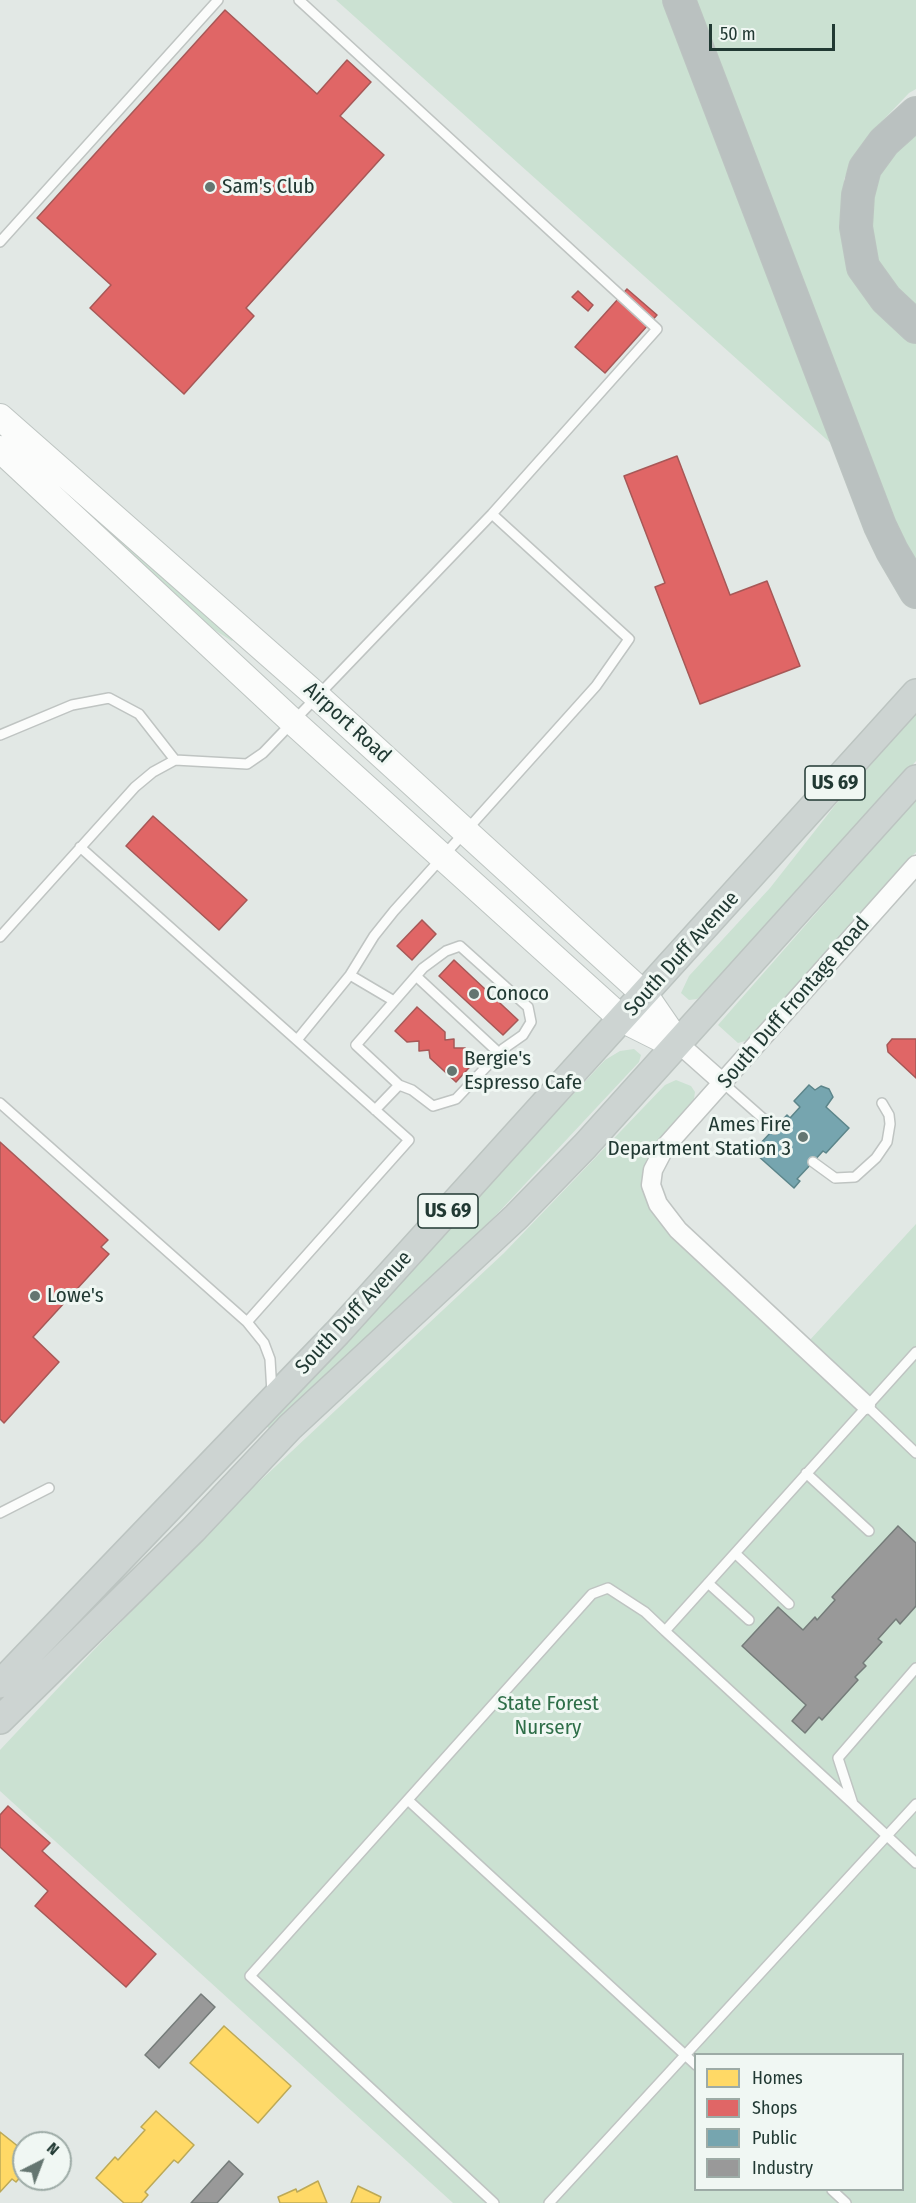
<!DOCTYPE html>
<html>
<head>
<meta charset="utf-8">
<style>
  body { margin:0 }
  #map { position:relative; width:916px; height:2203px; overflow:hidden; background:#e2e8e5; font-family:"Fira Sans Condensed",sans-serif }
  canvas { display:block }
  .legend { position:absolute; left:694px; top:2053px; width:210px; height:138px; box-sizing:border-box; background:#f0f7f3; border:2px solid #9daba6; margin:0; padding:8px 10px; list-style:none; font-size:18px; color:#213933 }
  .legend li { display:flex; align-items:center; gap:12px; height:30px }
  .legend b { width:30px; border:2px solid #9daba6 }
  .north { position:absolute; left:12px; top:2131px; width:60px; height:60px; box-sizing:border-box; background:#f0f7f3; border:2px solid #9daba6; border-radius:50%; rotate:42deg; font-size:16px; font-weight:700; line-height:24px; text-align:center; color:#213933 }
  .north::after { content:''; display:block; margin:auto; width:21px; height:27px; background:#657671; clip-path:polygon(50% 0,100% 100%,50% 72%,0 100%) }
  .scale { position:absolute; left:709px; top:24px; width:126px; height:27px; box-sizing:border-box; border:3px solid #213933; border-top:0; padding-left:8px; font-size:18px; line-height:21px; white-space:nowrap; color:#213933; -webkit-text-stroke:4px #f0f7f3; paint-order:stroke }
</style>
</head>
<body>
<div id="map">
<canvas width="916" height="2203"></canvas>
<ul class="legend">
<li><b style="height:16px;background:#ffd966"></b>Homes</li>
<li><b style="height:16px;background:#e06666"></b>Shops</li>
<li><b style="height:16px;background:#76a5af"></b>Public</li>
<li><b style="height:16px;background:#999"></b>Industry</li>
</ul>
<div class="north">N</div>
<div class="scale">50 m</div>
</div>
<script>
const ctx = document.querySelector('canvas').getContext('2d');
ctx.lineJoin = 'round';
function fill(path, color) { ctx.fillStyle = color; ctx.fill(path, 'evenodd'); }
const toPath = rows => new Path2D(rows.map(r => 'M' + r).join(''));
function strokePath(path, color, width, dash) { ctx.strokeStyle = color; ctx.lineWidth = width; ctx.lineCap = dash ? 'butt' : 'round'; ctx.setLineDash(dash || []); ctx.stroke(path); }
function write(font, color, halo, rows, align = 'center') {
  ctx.font = font + ' "Fira Sans Condensed",sans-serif'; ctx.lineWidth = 6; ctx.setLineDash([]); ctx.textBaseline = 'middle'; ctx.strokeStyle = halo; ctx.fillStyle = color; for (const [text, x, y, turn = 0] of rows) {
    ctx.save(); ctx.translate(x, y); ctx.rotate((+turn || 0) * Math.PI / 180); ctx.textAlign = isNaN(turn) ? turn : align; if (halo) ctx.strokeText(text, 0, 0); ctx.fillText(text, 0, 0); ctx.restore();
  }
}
fill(toPath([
  [336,0,666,0,835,447],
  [691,0,916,0,916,89,909,93,870,134,844,179,845,228,916,341,916,568,907,555],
  [916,127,916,310,888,283,872,251,865,215,872,175],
  [67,489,235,638,232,641,194,617,63,493],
  [916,714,916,761,715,985,697,999,689,1000,681,993,689,976,770,888,836,804],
  [916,799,916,852,749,1040,738,1043,718,1025],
  [634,1049,641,1055,639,1062,498,1213,386,1324,271,1430,265,1425,605,1060,620,1051],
  [676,1080,691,1086,695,1092,694,1099,650,1152,643,1168,646,1199,655,1214,798,1353,916,1224,916,2203,453,2203,0,1791,0,1750,90,1654,246,1494,504,1253,665,1085],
  [696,2054,902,2054,902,2190,696,2190]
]), '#cbe1d2');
const homes = toPath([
  [224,2026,291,2086,258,2123,190,2063,224,2026],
  [156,2111,194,2145,178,2163,174,2160,145,2192,148,2195,141,2203,124,2203,96,2178,115,2157,118,2160,145,2130,141,2127,156,2111],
  [0,2132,24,2151,24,2167,20,2172,23,2174,16,2182,12,2179,0,2192,0,2132],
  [318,2181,327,2203,280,2203,278,2197,296,2189,297,2192,318,2181],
  [358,2186,381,2197,379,2203,351,2203,358,2186]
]);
fill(homes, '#ffd966');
strokePath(homes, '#bca957', 1.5);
const shops = toPath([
  [225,10,317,94,347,60,371,82,340,116,384,155,246,308,254,316,184,394,90,308,111,285,37,218,225,10],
  [627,289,657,315,605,373,575,347,627,289],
  [578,291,593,305,588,311,572,297,578,291],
  [677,456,730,595,767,581,800,666,700,704,655,587,665,583,624,476,677,456],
  [153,816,247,900,219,930,126,846,153,816],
  [422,920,436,934,412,960,397,946,422,920],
  [454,960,518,1020,503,1035,439,976,454,960],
  [417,1007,445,1032,445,1040,454,1039,454,1048,465,1048,477,1059,456,1082,430,1058,429,1050,419,1051,419,1041,407,1042,395,1031,417,1007],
  [892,1039,916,1039,916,1078,888,1052,887,1045,892,1039],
  [0,1142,108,1240,101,1247,109,1254,33,1337,59,1362,4,1423,0,1419,0,1142],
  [8,1806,50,1843,42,1851,156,1954,126,1987,35,1906,48,1891,0,1847,0,1815,8,1806]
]);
fill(shops, '#e06666');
strokePath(shops, '#a75857', 1.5);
const public = toPath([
  [809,1085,815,1090,821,1086,829,1089,833,1097,826,1107,849,1128,826,1153,823,1151,813,1162,797,1179,800,1181,794,1188,757,1155,762,1150,758,1146,787,1115,790,1118,800,1107,794,1101,809,1085]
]);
fill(public, '#76a5af');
strokePath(public, '#5c858a', 1.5);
const industry = toPath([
  [898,1526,916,1543,916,1606,900,1624,896,1619,878,1639,882,1642,863,1663,866,1666,855,1677,858,1680,822,1720,819,1717,805,1733,792,1721,806,1705,742,1646,778,1607,803,1630,815,1617,817,1620,835,1600,832,1597,898,1526],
  [201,1994,215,2007,159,2068,145,2055,201,1994],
  [229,2161,243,2174,217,2203,191,2203,229,2161]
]);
fill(industry, '#999');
strokePath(industry, '#757c7a', 1.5);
const service = toPath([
  [0,242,218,0],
  [0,735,72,705,109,698,139,714,175,760],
  [80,847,409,1140,247,1322],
  [0,937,135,787,153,772,175,760,247,764,263,753,492,514,657,329,299,0],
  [350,975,394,1001],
  [416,976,499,1053],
  [297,1040,350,975,374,936,394,911,596,686,629,639,492,514],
  [723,1083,775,1129],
  [0,1103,247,1322,264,1343,270,1359,272,1393],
  [375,1110,399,1085,412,1090,433,1106,456,1099,503,1049,523,1035,531,1022,528,1007,460,946,446,951,423,968,356,1045,399,1085],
  [813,1162,835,1178,855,1177,876,1158,887,1142,890,1124,889,1115,882,1103],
  [866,1405,916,1453],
  [806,1473,869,1531],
  [0,1513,49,1488],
  [735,1553,789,1604],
  [708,1583,749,1620],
  [916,1668,838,1758,853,1804,916,1863],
  [409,1801,696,2065],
  [853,1804,665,1631,916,1352],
  [832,2190,846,2203],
  [494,2203,250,1976,592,1594,608,1588,645,1612,665,1631],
  [549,2203,916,1804]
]);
const minor = toPath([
  [678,1043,723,1083],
  [866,1405,678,1230,658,1204,651,1185,653,1170,665,1147,916,865]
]);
const secondary = toPath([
  [0,417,317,696,645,995,678,1043],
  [0,449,292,721,622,1019,662,1039,678,1043]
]);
const primary = toPath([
  [0,1684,337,1333,916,693],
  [0,1720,193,1530,290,1427,516,1217,585,1146,916,779]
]);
const motorway = toPath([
  [679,0,880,526,892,551,916,592],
  [916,113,884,142,865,168,858,195,856,227,863,267,886,299,916,327]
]);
strokePath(service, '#bfc4c2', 12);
strokePath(minor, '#bfc4c2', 21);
strokePath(secondary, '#bec5c2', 28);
strokePath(primary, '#bcc4c1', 30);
strokePath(motorway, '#bcc4c1', 34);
strokePath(service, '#fbfcfb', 9);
strokePath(minor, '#fbfcfb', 18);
strokePath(secondary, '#fbfcfb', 26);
strokePath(primary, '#cdd4d2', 27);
strokePath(motorway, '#bac1c0', 32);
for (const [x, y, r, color] of [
  [210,187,6,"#657671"],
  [474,994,6,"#657671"],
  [452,1071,6,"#657671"],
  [803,1137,6,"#657671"],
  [35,1296,6,"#657671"]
]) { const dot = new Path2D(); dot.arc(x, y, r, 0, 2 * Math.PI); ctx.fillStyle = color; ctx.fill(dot); strokePath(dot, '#f0f7f3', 2); }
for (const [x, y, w] of [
  [835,783,60],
  [448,1211,60]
]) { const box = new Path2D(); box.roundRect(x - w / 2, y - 17, w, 34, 4.5); ctx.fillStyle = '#f0f7f3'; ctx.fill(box); strokePath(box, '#213933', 1.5); }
write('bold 20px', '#213933', null, [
  ["US 69",835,783],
  ["US 69",448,1211]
]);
write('21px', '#213933', '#f0f7f3', [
  ["Sam's Club",222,187],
  ["Conoco",486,994],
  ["Bergie's",464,1059],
  ["Espresso Cafe",464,1083],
  ["Ames Fire",791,1125,"right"],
  ["Department Station 3",791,1149,"right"],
  ["Lowe's",47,1296]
], 'left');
write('21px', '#213933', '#f0f7f3', [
  ["Airport Road",347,723,42],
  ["South Duff Avenue",682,954,-48],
  ["South Duff Frontage Road",794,1003,-49],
  ["South Duff Avenue",354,1313,-47]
]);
write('21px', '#2e6e48', '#f0f7f3', [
  ["State Forest",548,1704],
  ["Nursery",548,1728]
]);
</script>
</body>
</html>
